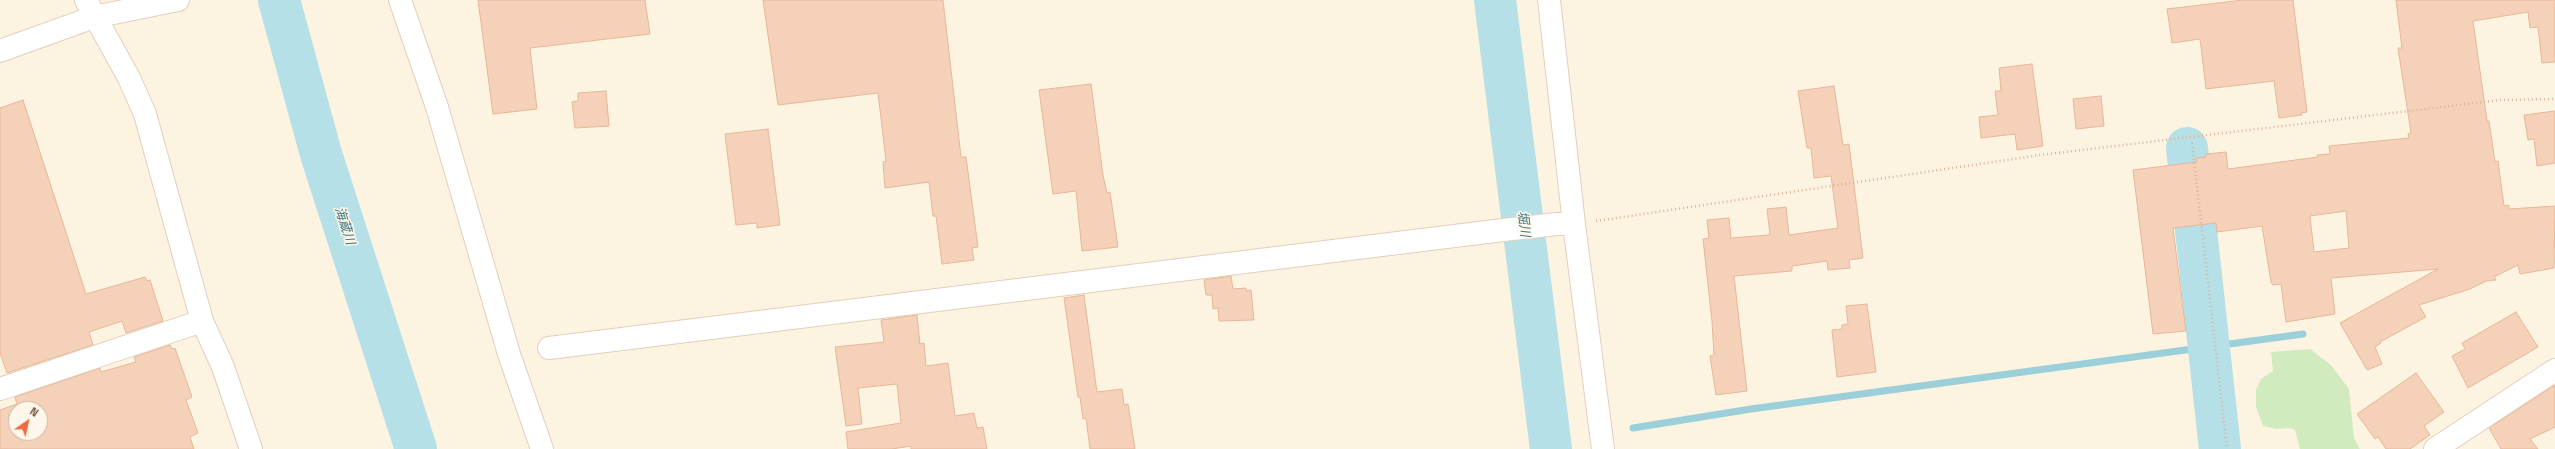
<!DOCTYPE html>
<html>
<head>
<meta charset="utf-8">
<style>
  body { margin:0 }
  #map { position:relative; width:2555px; height:449px; overflow:hidden; background:#fdf3e1; font-family:"Titillium Web",sans-serif }
  canvas { display:block }
  .north { position:absolute; left:8px; top:401px; width:40px; height:40px; box-sizing:border-box; background:#fff7e9; border:1px solid #c8b7a8; border-radius:50%; rotate:34deg; font-size:11px; font-weight:700; line-height:16px; text-align:center; color:#765847 }
  .north::after { content:''; display:block; margin:auto; width:14px; height:18px; background:#ee6940; clip-path:polygon(50% 0,100% 100%,50% 72%,0 100%) }
</style>
</head>
<body>
<div id="map">
<canvas width="2555" height="449"></canvas>
<div class="north">N</div>
</div>
<script>
const ctx = document.querySelector('canvas').getContext('2d');
ctx.lineJoin = 'round';
function fill(path, color) { ctx.fillStyle = color; ctx.fill(path, 'evenodd'); }
const toPath = rows => new Path2D(rows.map(r => 'M' + r).join(''));
function strokePath(path, color, width, dash) { ctx.strokeStyle = color; ctx.lineWidth = width; ctx.lineCap = dash ? 'butt' : 'round'; ctx.setLineDash(dash || []); ctx.stroke(path); }
function write(font, color, halo, rows, align = 'center') {
  ctx.font = font + ' "Titillium Web","Noto Sans JP",sans-serif'; ctx.lineWidth = 3; ctx.setLineDash([]); ctx.textBaseline = 'middle'; ctx.strokeStyle = halo; ctx.fillStyle = color; for (const [text, x, y, turn = 0] of rows) {
    ctx.save(); ctx.translate(x, y); ctx.rotate((+turn || 0) * Math.PI / 180); ctx.textAlign = isNaN(turn) ? turn : align; if (halo) ctx.strokeText(text, 0, 0); ctx.fillText(text, 0, 0); ctx.restore();
  }
}
fill(toPath([
  [2310,349,2331,365,2349,389,2354,438,2360,449,2300,449,2295,430,2290,428,2277,429,2263,426,2256,407,2256,390,2261,379,2273,371,2271,352]
]), '#d1ebbf');
strokePath(toPath([
  [1633,428,1751,409,2303,334]
]), '#9bcfda', 7);
strokePath(toPath([
  [279,0,321,154,416,449],
  [1495,0,1551,449],
  [2187,148,2220,449]
]), '#b5e0e8', 42);
const building = toPath([
  [478,0,645,0,650,34,530,48,537,109,493,114,478,0],
  [763,0,943,0,961,157,966,157,978,247,972,248,974,260,942,264,936,216,933,216,929,182,885,188,883,162,886,161,878,93,778,105,763,0],
  [2243,0,2293,0,2307,112,2301,113,2302,115,2279,118,2274,81,2206,89,2200,39,2172,43,2167,9,2243,0],
  [2396,0,2555,0,2555,62,2542,63,2538,27,2530,28,2528,12,2473,21,2487,121,2489,121,2495,162,2498,161,2504,206,2509,205,2509,209,2555,206,2554,268,2520,274,2518,265,2494,277,2496,280,2486,281,2470,289,2419,305,2426,317,2380,342,2381,343,2375,347,2382,364,2367,370,2340,323,2438,269,2331,278,2335,314,2286,322,2281,284,2273,285,2271,282,2262,226,2217,232,2216,223,2173,228,2186,331,2153,334,2133,170,2197,162,2196,158,2206,157,2206,154,2226,152,2228,169,2318,157,2317,155,2330,154,2329,146,2409,138,2408,134,2411,133,2398,48,2402,48,2396,0],
  [2346,211,2349,248,2314,252,2310,216,2346,211],
  [2032,64,2043,146,2017,150,2015,134,1981,138,1979,117,1998,115,1995,91,2001,91,1999,68,2032,64],
  [1091,84,1103,175,1107,193,1110,192,1118,247,1082,251,1076,191,1053,194,1039,90,1091,84],
  [1834,86,1843,145,1849,144,1863,258,1849,260,1850,268,1828,270,1827,261,1792,266,1792,271,1734,276,1747,391,1716,395,1710,356,1714,355,1712,321,1703,239,1709,238,1707,220,1729,218,1731,238,1770,235,1767,209,1786,207,1789,235,1838,228,1831,176,1814,178,1811,148,1807,148,1798,91,1834,86],
  [606,91,609,126,575,128,572,102,578,101,578,93,606,91],
  [2101,96,2104,126,2076,129,2073,99,2101,96],
  [23,100,86,294,145,277,147,281,150,280,163,321,126,333,122,321,89,332,93,345,7,373,0,353,0,108,23,100],
  [2555,111,2555,163,2537,166,2534,139,2528,140,2524,115,2555,111],
  [768,129,780,225,757,228,757,223,736,225,725,134,768,129],
  [1231,276,1233,289,1246,288,1246,291,1251,290,1254,320,1219,321,1218,308,1213,309,1212,295,1206,295,1204,280,1231,276],
  [1084,295,1097,392,1122,389,1124,405,1128,404,1135,449,1090,449,1086,418,1083,419,1080,397,1078,397,1064,298,1084,295],
  [1867,304,1876,372,1837,377,1832,330,1842,329,1842,325,1848,324,1846,306,1867,304],
  [2516,312,2538,347,2468,388,2452,356,2465,349,2462,343,2516,312],
  [917,315,920,344,924,343,926,366,948,363,955,416,974,413,977,428,983,427,987,449,911,449,911,446,892,449,848,449,846,432,901,423,897,384,858,388,862,424,846,426,835,347,884,342,881,320,917,315],
  [170,345,172,349,175,348,192,397,186,400,198,433,190,437,194,449,0,449,0,410,17,404,15,397,100,368,101,372,136,362,134,357,170,345],
  [16,409,40,409,40,433,16,433,16,409],
  [2416,373,2444,412,2424,426,2430,435,2410,449,2386,449,2378,437,2375,439,2357,414,2416,373],
  [2555,385,2555,427,2530,439,2538,449,2501,449,2489,428,2555,385]
]);
fill(building, '#f4d1b8');
strokePath(building, '#e7b797', 1);
const minor = toPath([
  [86,0,129,78,145,114,202,321,223,367,251,449],
  [400,0,437,107,509,354,542,449],
  [1549,0,1574,224,1603,449],
  [0,51,94,17,178,0],
  [549,348,1503,230,1557,224,1574,224],
  [0,389,202,321],
  [2435,449,2555,370]
]);
strokePath(minor, '#e2cfbd', 24);
strokePath(toPath([
  [2192,143,2227,449],
  [1596,221,2040,155,2500,100,2555,99]
]), '#d9b49b', 2.5, [1, 3]);
strokePath(minor, '#fff', 22);
write('italic 13px', '#3d7783', '#fff7e9', [
  ["堀川",1523,224,83],
  ["海蔵川",344,226,72]
]);
</script>
</body>
</html>
